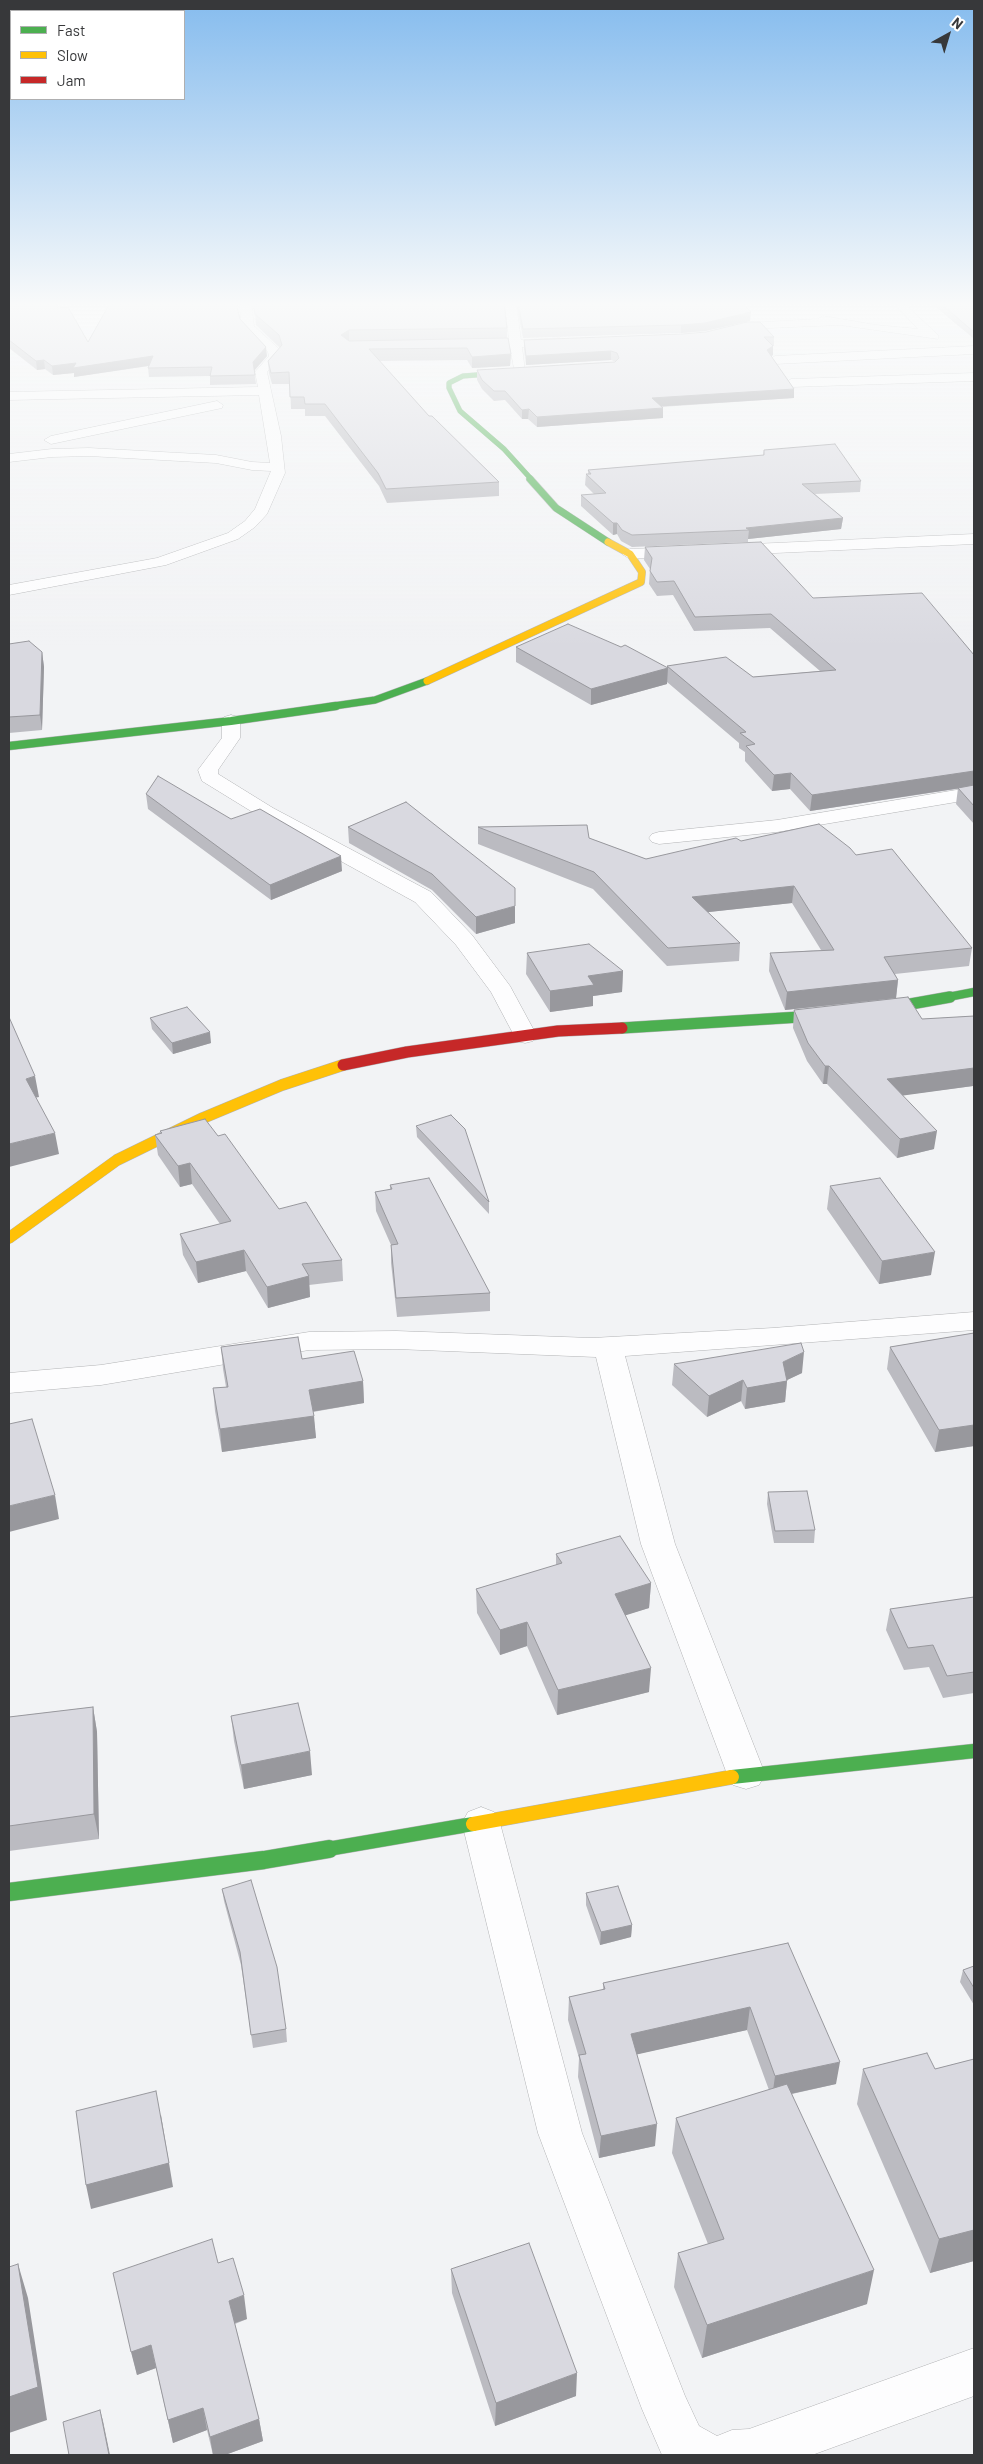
<!DOCTYPE html>
<html>
<head>
<meta charset="utf-8">
<style>
  body { margin:0 }
  #map { position:relative; width:983px; height:2464px; overflow:hidden; background:#f2f3f5; font-family:Barlow,sans-serif }
  canvas { display:block }
  .frame { position:absolute; inset:0; border:10px solid #37383a; pointer-events:none }
  .legend { position:absolute; left:10px; top:10px; width:175px; height:90px; box-sizing:border-box; background:#fff; border:1px solid #afafb0; margin:0; padding:6px 9px; list-style:none; font-size:15px; color:#37383a }
  .legend li { display:flex; align-items:center; gap:10px; height:25px }
  .legend b { width:25px; border:1px solid #afafb0 }
  .north { position:absolute; left:923px; top:10px; width:50px; height:50px; -webkit-text-stroke:4px #fff; paint-order:stroke; rotate:39deg; font-size:14px; font-weight:700; line-height:20px; text-align:center; color:#37383a }
  .north::after { content:''; display:block; margin:auto; width:18px; height:22px; background:#37383a; clip-path:polygon(50% 0,100% 100%,50% 72%,0 100%) }
</style>
</head>
<body>
<div id="map">
<canvas width="983" height="2464"></canvas>
<div class="frame"></div>
<ul class="legend">
<li><b style="height:6px;background:#4caf50"></b>Fast</li>
<li><b style="height:6px;background:#ffc107"></b>Slow</li>
<li><b style="height:6px;background:#c62828"></b>Jam</li>
</ul>
<div class="north">N</div>
</div>
<script>
const ctx = document.querySelector('canvas').getContext('2d');
ctx.lineJoin = 'round';
const toPath = rows => new Path2D(rows.map(r => 'M' + r).join(''));
function strokePath(path, color, width, dash) { ctx.strokeStyle = color; ctx.lineWidth = width; ctx.lineCap = dash ? 'butt' : 'round'; ctx.setLineDash(dash || []); ctx.stroke(path); }
function fill(path, color) { ctx.fillStyle = color; ctx.fill(path, 'evenodd'); }
const street = toPath([
  [239,303,251,303,254,326,278,348,281,357,267,372,281,436,285,473,267,514,255,527,238,539,166,565,9,595,9,585,157,558,228,533,245,521,255,509,271,471,252,470,216,463,89,456,52,457,9,462,9,454,52,449,89,448,216,455,252,462,270,463,259,395,9,400,9,392,258,387,255,372,269,356,268,352,242,327,239,303],
  [463,303,516,303,521,340,560,338,566,342,560,346,522,347,525,371,523,374,515,374,510,347,471,349,465,345,471,341,509,340,505,306,468,307,464,306,463,303],
  [893,303,904,303,938,335,938,339,840,325,746,329,727,333,721,330,723,328,746,323,818,319,823,316,876,325,918,329,893,303],
  [974,346,974,354,775,364,769,360,775,356,974,346],
  [974,373,974,381,791,387,785,383,791,379,974,373],
  [217,401,223,405,222,408,51,444,44,440,51,436,217,401],
  [974,534,974,544,731,555,723,550,731,545,974,534],
  [681,547,686,549,689,552,686,555,630,559,622,554,630,549,681,547],
  [231,715,238,717,240,721,240,738,218,770,218,774,273,808,431,892,472,935,510,986,537,1036,533,1041,525,1043,517,1041,491,992,456,945,415,902,259,816,202,781,198,770,222,738,222,721,224,717,231,715],
  [974,787,974,799,777,832,659,844,652,842,649,838,652,834,659,832,777,820,974,787],
  [974,1312,974,1330,625,1356,675,1544,765,1774,759,1785,746,1789,733,1785,727,1774,641,1544,596,1357,396,1349,309,1350,101,1385,9,1393,9,1373,101,1365,309,1332,396,1331,592,1338,773,1328,974,1312],
  [481,1807,494,1812,500,1823,582,2133,685,2396,699,2426,717,2436,732,2430,749,2429,974,2348,974,2396,812,2455,662,2455,642,2409,538,2133,462,1823,468,1812,481,1807]
]);
const fastFar5 = toPath([
  [515,372,463,376,449,383,449,388,460,411,504,449,532,480]
]);
const fastFar4 = toPath([
  [530,479,556,508,608,542],
  [327,707,375,700,427,681]
]);
const fastFar3 = toPath([
  [9,746,231,721,336,706],
  [943,998,974,992]
]);
const fastFar2 = toPath([
  [877,1010,950,997],
  [622,1028,832,1015]
]);
const fastFar1 = toPath([
  [732,1777,974,1751],
  [322,1850,473,1824]
]);
const fast = toPath([
  [9,1892,264,1860,329,1849]
]);
const slowFar2 = toPath([
  [427,681,641,582,642,572,630,554,608,542]
]);
const slowFar1 = toPath([
  [9,1238,117,1160,203,1118,282,1085,343,1065]
]);
const slow = toPath([
  [473,1824,732,1777]
]);
const jam = toPath([
  [343,1065,407,1052,558,1031,622,1028]
]);
strokePath(street, '#b2b3b5', 1);
strokePath(fastFar5, '#b2b3b5', 5.5);
strokePath(fastFar4, '#b2b3b5', 8);
strokePath(fastFar3, '#b2b3b5', 9);
strokePath(fastFar2, '#b2b3b5', 12);
strokePath(fastFar1, '#b2b3b5', 15);
strokePath(fast, '#b2b3b5', 19);
strokePath(slowFar2, '#b2b3b5', 8);
strokePath(slowFar1, '#b2b3b5', 12);
strokePath(slow, '#b2b3b5', 15);
strokePath(jam, '#b2b3b5', 12);
fill(street, '#fdfdfe');
strokePath(fastFar5, '#4caf50', 5);
strokePath(fastFar4, '#4caf50', 7);
strokePath(fastFar3, '#4caf50', 8);
strokePath(fastFar2, '#4caf50', 11);
strokePath(fastFar1, '#4caf50', 14);
strokePath(fast, '#4caf50', 18);
strokePath(slowFar2, '#ffc107', 7);
strokePath(slowFar1, '#ffc107', 11);
strokePath(slow, '#ffc107', 14);
strokePath(jam, '#c62828', 11);
fill(toPath([
  [9,303,58,308,88,342,110,303,238,303,237,307,240,319,267,356,254,370,256,384,210,385,210,376,149,377,148,368,149,366,74,377,74,373,53,375,45,369,37,370,9,348],
  [252,303,504,303,507,328,507,338,511,354,510,366,472,368,467,360,379,361,429,416,499,482,499,496,387,503,379,486,325,416,305,416,305,409,291,409,290,384,272,384,269,373,268,361,280,348,256,325,254,304],
  [516,303,742,303,750,321,705,331,681,333,523,338],
  [931,303,974,303,974,339],
  [774,337,774,346,773,346,773,355,771,356,794,398,661,407,663,418,537,427,528,419,522,419,505,400,494,401,482,389,477,380,477,370,616,362,611,360,526,365,524,349,524,340],
  [764,450,861,481,860,492,815,494,843,518,841,529,748,539,748,542,632,547,621,541,617,534,613,535,581,506,581,495,594,494,585,485,586,474,588,474,588,470,763,455],
  [645,547,813,598,974,655,974,824,956,804,958,788,963,788,810,811,790,789,772,791,745,761,745,752,739,748,739,743,667,682,667,684,591,705,516,662,516,647,667,668,667,666,753,677,820,671,770,628,694,631,673,595,657,596,649,584,650,569,644,560],
  [9,644,42,652,44,667,42,730,9,733],
  [146,794,231,819,342,871,271,900,148,809],
  [406,802,515,923,476,934,432,890,349,843,348,827],
  [478,827,589,838,646,859,741,841,856,855,972,948,969,966,895,974,898,980,896,998,922,1019,974,1016,974,1087,973,1086,903,1095,934,1149,897,1158,827,1084,823,1084,807,1061,793,1028,794,1010,885,1000,785,1010,769,971,770,953,821,950,792,903,708,912,740,943,739,961,667,966,593,889,478,844],
  [527,953,623,971,622,992,593,996,593,1006,550,1012,526,974],
  [150,1018,211,1043,173,1054,152,1029],
  [416,1126,489,1202,489,1214,417,1137],
  [160,1131,218,1136,279,1209,342,1260,343,1281,309,1285,310,1297,268,1308,246,1271,198,1283,183,1255,180,1234,220,1224,192,1184,180,1187,158,1155,155,1135,160,1133],
  [390,1185,490,1293,490,1311,397,1317,391,1263,391,1245,376,1211,375,1192,390,1190],
  [830,1186,931,1275,879,1284,827,1209],
  [974,1333,974,1446,935,1452,887,1369,890,1347],
  [221,1347,302,1359,363,1381,364,1403,313,1412,316,1438,222,1452,215,1411,213,1388,226,1387,223,1369],
  [674,1364,802,1373,787,1380,785,1402,745,1409,741,1401,707,1417,672,1385],
  [768,1492,815,1530,814,1543,774,1543,767,1504],
  [556,1554,651,1583,649,1608,625,1615,649,1692,557,1715,527,1646,500,1655,477,1613,476,1589,556,1565],
  [974,1597,974,1693,943,1698,929,1667,904,1670,886,1630,890,1609],
  [93,1707,97,1732,99,1839,9,1851,9,1717],
  [231,1716,312,1775,244,1789,234,1741],
  [222,1889,286,2029,287,2042,253,2048,241,1965,224,1901],
  [586,1893,632,1925,631,1937,600,1945,586,1905],
  [788,1943,836,2084,792,2094,867,2304,702,2358,674,2287,678,2253,708,2244,672,2153,676,2118,769,2090,747,2030,637,2054,655,2146,599,2158,578,2077,579,2058,568,2020,569,1997,603,1990,603,1983],
  [974,1966,974,2005,960,1982,963,1970],
  [974,2059,974,2261,930,2273,857,2104,863,2069,935,2069],
  [218,2263,247,2319,235,2324,259,2419,263,2441,225,2455,213,2455,207,2430,173,2443,156,2368,137,2375,113,2273],
  [451,2269,576,2396,495,2426,452,2293]
]), '#bbbbc1');
fill(toPath([
  [751,312,750,321,705,331,681,333,681,325],
  [349,330,349,341,341,346,341,335],
  [773,346,773,355,766,359,767,350],
  [266,347,267,356,254,371,253,362],
  [611,351,611,360,526,365,526,356],
  [511,354,510,366,472,368,472,357],
  [153,356,154,365,74,377,74,373,53,375,52,366,76,363],
  [44,360,45,369,37,370,36,361],
  [794,389,794,398,652,407,652,398],
  [663,408,663,418,537,427,537,417],
  [529,409,528,419,522,419,522,410],
  [843,518,841,529,748,539,749,530,746,528],
  [613,523,617,523,617,534,613,535],
  [42,652,44,667,42,730,40,715],
  [668,668,667,684,591,705,591,689],
  [974,771,974,786,810,811,812,795],
  [791,773,790,789,772,791,774,775],
  [341,856,342,871,271,900,270,885],
  [794,886,792,903,691,914,692,897],
  [515,906,515,923,476,934,476,917],
  [623,971,622,992,593,996,593,1006,550,1012,550,991,588,976],
  [898,980,896,998,785,1010,787,992],
  [210,1032,211,1043,173,1054,172,1043],
  [825,1066,829,1066,827,1084,823,1084],
  [974,1068,974,1077,973,1086,885,1098,887,1079],
  [35,1076,39,1097,29,1099,26,1079],
  [937,1131,934,1149,897,1158,900,1139],
  [55,1133,59,1154,9,1167,9,1144],
  [190,1163,192,1184,180,1187,178,1166],
  [244,1250,246,1271,198,1283,196,1262],
  [935,1252,931,1275,879,1284,882,1261],
  [309,1276,310,1297,268,1308,267,1287],
  [804,1352,802,1373,785,1381,787,1381,785,1402,745,1409,747,1388,783,1362],
  [743,1380,741,1401,707,1417,709,1396],
  [363,1381,364,1403,310,1412,309,1390],
  [314,1416,316,1438,222,1452,220,1429],
  [974,1425,974,1446,935,1452,939,1430],
  [55,1495,59,1519,9,1532,9,1506],
  [651,1583,649,1608,614,1619,615,1594],
  [527,1622,527,1646,500,1655,500,1630],
  [651,1668,649,1692,557,1715,558,1690],
  [93,1707,97,1732,99,1839,94,1814],
  [310,1751,312,1775,244,1789,241,1765],
  [632,1925,631,1937,600,1945,601,1932],
  [750,2007,747,2030,630,2056,631,2034],
  [840,2062,836,2084,772,2098,775,2076],
  [161,2115,173,2187,91,2209,86,2185],
  [657,2124,655,2146,599,2158,601,2136],
  [974,2230,974,2261,930,2273,939,2239],
  [18,2264,28,2298,47,2420,9,2433,9,2397],
  [874,2270,867,2304,702,2358,707,2325],
  [244,2295,247,2319,232,2324,229,2301],
  [151,2345,156,2368,137,2375,131,2352],
  [577,2373,576,2396,495,2426,496,2403],
  [203,2408,207,2430,173,2443,168,2420],
  [100,2410,103,2421,110,2455,109,2455],
  [259,2419,263,2441,225,2455,213,2455,210,2437]
]), '#98989d');
const building = toPath([
  [9,303,57,303,58,308,68,307,88,342,110,303,236,303,240,319,266,347,253,362,255,375,210,376,212,367,148,368,153,356,73,368,76,363,52,366,44,360,36,361,9,340,9,303],
  [253,303,504,303,507,328,349,330,341,335,349,341,508,338,511,354,472,357,467,348,369,349,429,416,432,416,499,482,386,489,378,473,325,404,305,404,304,397,290,397,289,372,271,373,268,361,282,345,279,335,255,314,253,303],
  [518,303,742,303,751,312,705,323,681,325,523,329,518,303],
  [940,303,974,303,974,332,940,303],
  [747,322,760,322,774,337,764,337,773,346,767,350,794,389,652,398,663,408,537,417,529,409,522,410,505,391,494,391,482,380,477,370,615,362,619,358,617,353,611,351,526,356,524,340,682,334,706,332,747,322],
  [835,444,861,481,802,484,843,518,746,528,749,530,632,535,622,530,617,523,613,523,581,495,606,493,586,474,591,474,588,470,764,455,764,450,835,444],
  [761,542,813,598,922,593,974,655,974,771,812,795,791,773,774,775,746,746,755,744,740,733,746,732,667,666,726,657,753,677,836,670,771,614,695,617,674,581,657,582,650,571,652,558,645,547,761,542],
  [568,624,621,647,625,645,668,668,591,689,516,647,568,624],
  [29,641,42,652,40,715,9,717,9,644,29,641],
  [158,776,231,819,260,809,341,856,270,885,146,794,158,776],
  [974,785,974,806,958,788,974,785],
  [406,802,515,888,515,906,476,917,432,874,348,827,406,802],
  [819,824,850,848,856,855,892,849,972,948,884,957,898,980,787,992,770,953,834,950,794,886,692,897,740,943,668,948,594,872,478,827,587,825,589,838,646,859,736,838,741,841,819,824],
  [589,944,623,971,588,976,594,985,550,991,527,953,589,944],
  [908,997,922,1019,974,1016,974,1068,887,1079,937,1131,900,1139,829,1066,825,1066,808,1043,794,1010,908,997],
  [187,1007,210,1032,172,1043,150,1018,187,1007],
  [9,1017,35,1076,26,1079,55,1133,9,1144,9,1017],
  [451,1115,465,1129,489,1202,416,1126,451,1115],
  [205,1119,218,1136,225,1134,279,1209,306,1202,342,1260,302,1264,309,1276,267,1287,244,1250,196,1262,180,1234,231,1221,190,1163,178,1166,155,1135,162,1133,160,1131,205,1119],
  [429,1178,490,1293,396,1298,391,1245,398,1244,375,1192,392,1189,390,1185,429,1178],
  [880,1178,935,1252,882,1261,830,1186,880,1178],
  [974,1333,974,1425,939,1430,890,1347,974,1333],
  [298,1337,302,1359,354,1351,363,1381,309,1390,314,1416,220,1429,213,1388,228,1387,221,1347,298,1337],
  [801,1343,804,1352,783,1362,787,1381,747,1388,743,1380,709,1396,674,1364,801,1343],
  [32,1419,55,1495,9,1506,9,1424,32,1419],
  [807,1491,815,1530,775,1531,768,1492,807,1491],
  [620,1536,651,1583,615,1594,651,1668,558,1690,527,1622,500,1630,476,1589,562,1563,556,1554,620,1536],
  [974,1597,974,1672,947,1676,933,1645,908,1648,890,1609,974,1597],
  [298,1703,310,1751,241,1765,231,1716,298,1703],
  [93,1707,94,1814,9,1826,9,1717,93,1707],
  [251,1880,277,1967,286,2029,251,2035,240,1952,222,1889,251,1880],
  [618,1886,632,1925,601,1932,586,1893,618,1886],
  [788,1943,840,2062,775,2076,750,2007,631,2034,657,2124,601,2136,579,2055,586,2054,569,1997,605,1989,603,1983,788,1943],
  [974,1966,974,1988,963,1970,974,1966],
  [927,2053,935,2069,974,2059,974,2230,939,2239,863,2069,927,2053],
  [787,2084,874,2270,707,2325,678,2253,724,2239,676,2118,787,2084],
  [156,2091,169,2163,86,2185,76,2111,156,2091],
  [212,2239,218,2263,233,2258,244,2295,229,2301,259,2419,210,2437,203,2408,168,2420,151,2345,131,2352,113,2273,212,2239],
  [529,2243,577,2373,496,2403,451,2269,529,2243],
  [18,2264,38,2387,9,2397,9,2267,18,2264],
  [100,2410,109,2455,69,2455,63,2422,100,2410]
]);
fill(building, '#d9d9e0');
strokePath(building, '#98989d', 1);
const sky = ctx.createLinearGradient(0, 0, 0, 648);
sky.addColorStop(0, '#86bcee');
sky.addColorStop(0.47, '#f9fafa');
sky.addColorStop(1, '#f9fafa00');
ctx.fillStyle = sky;
ctx.fillRect(0, 0, 983, 648);
</script>
</body>
</html>
